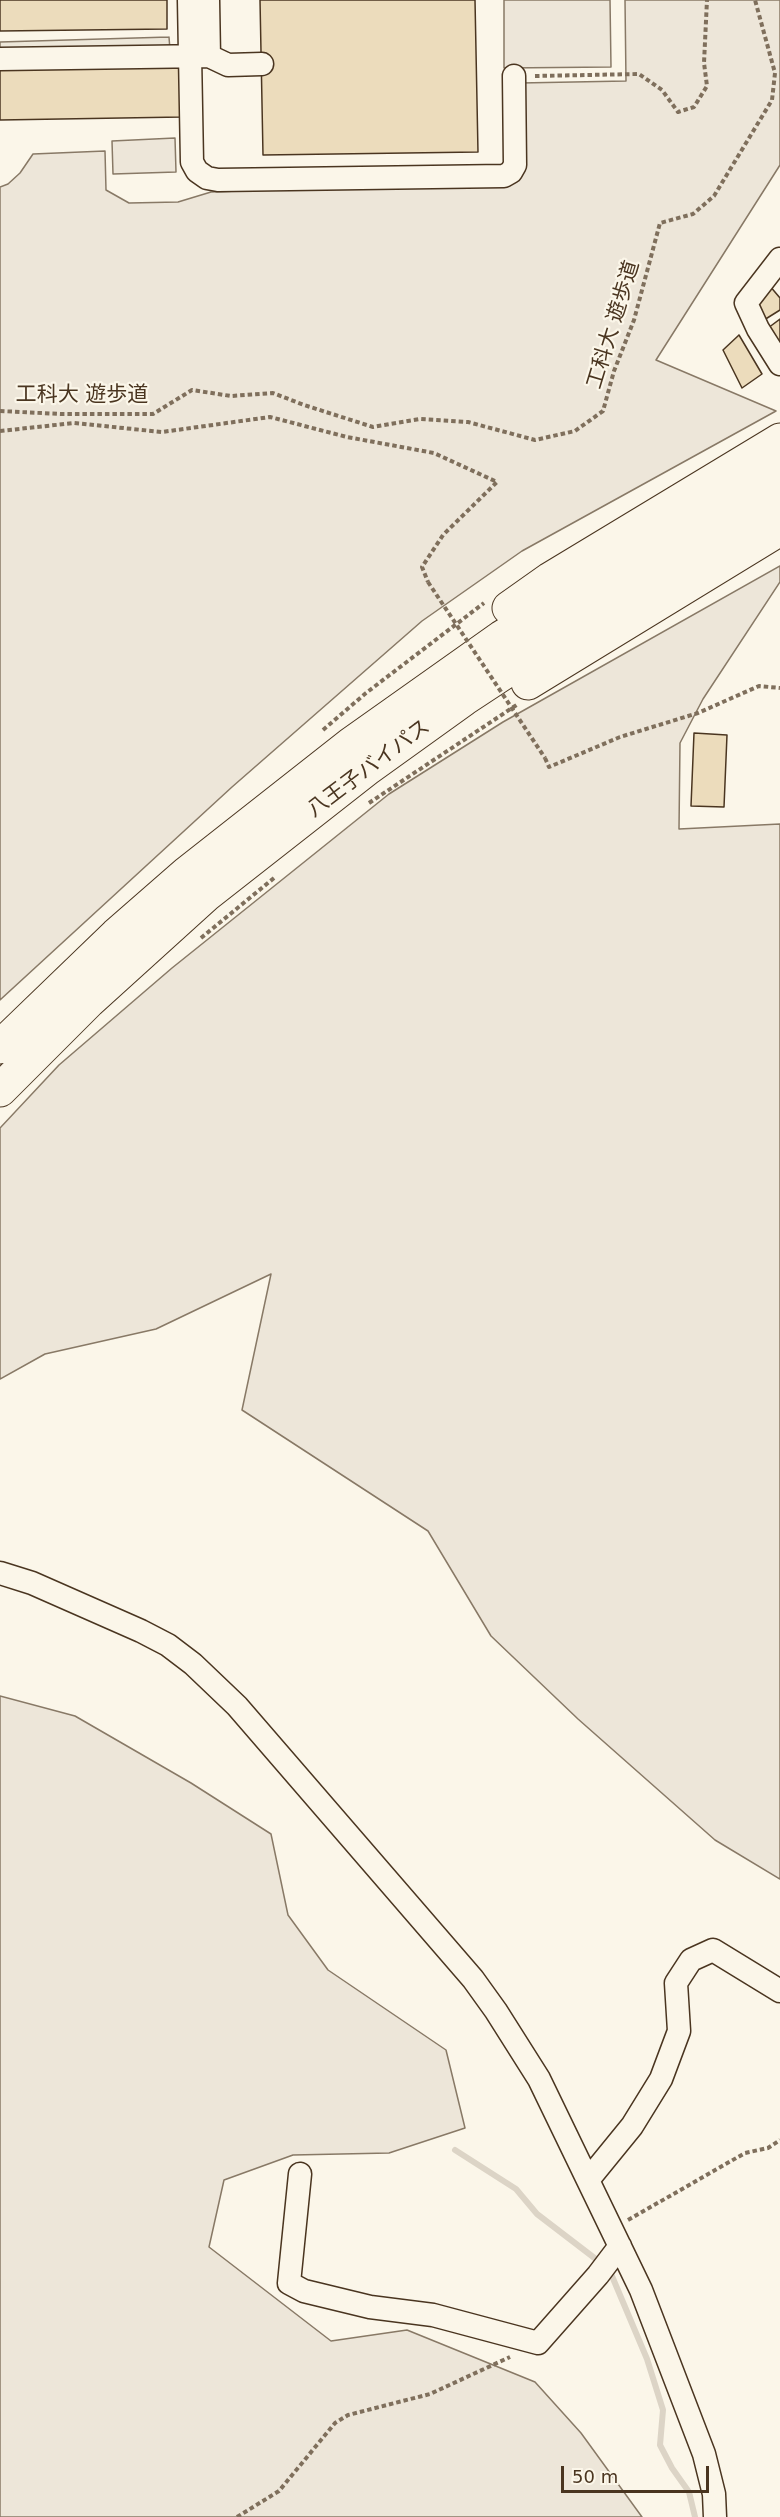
<!DOCTYPE html>
<html>
<head>
<meta charset="utf-8">
<style>
  body { margin:0 }
  #map { position:relative; width:780px; height:2517px; overflow:hidden; background:#fbf6e9; font-family:"DejaVu Sans",sans-serif }
  canvas { display:block }
  .scale { position:absolute; left:561px; top:2466px; width:148px; height:27px; box-sizing:border-box; border:3px solid #4a3520; border-top:0; padding-left:8px; font-size:18px; line-height:21px; white-space:nowrap; color:#4a3520; -webkit-text-stroke:4px #fbf6e9; paint-order:stroke }
</style>
</head>
<body>
<div id="map">
<canvas width="780" height="2517"></canvas>
<div class="scale">50 m</div>
</div>
<script>
const ctx = document.querySelector('canvas').getContext('2d');
ctx.lineJoin = 'round';
function fill(path, color) { ctx.fillStyle = color; ctx.fill(path, 'evenodd'); }
const toPath = rows => new Path2D(rows.map(r => 'M' + r).join(''));
function strokePath(path, color, width, dash) { ctx.strokeStyle = color; ctx.lineWidth = width; ctx.lineCap = dash ? 'butt' : 'round'; ctx.setLineDash(dash || []); ctx.stroke(path); }
function write(font, color, halo, rows, align = 'center') {
  ctx.font = font + ' "DejaVu Sans","Noto Sans JP",sans-serif'; ctx.lineWidth = 4.5; ctx.setLineDash([]); ctx.textBaseline = 'middle'; ctx.strokeStyle = halo; ctx.fillStyle = color; for (const [text, x, y, turn = 0] of rows) {
    ctx.save(); ctx.translate(x, y); ctx.rotate((+turn || 0) * Math.PI / 180); ctx.textAlign = isNaN(turn) ? turn : align; if (halo) ctx.strokeText(text, 0, 0); ctx.fillText(text, 0, 0); ctx.restore();
  }
}
const green = toPath([
  [504,0,610,0,611,67,504,68,504,0],
  [625,0,780,0,780,165,656,360,776,411,522,551,422,621,232,787,0,1000,0,187,8,184,20,173,33,154,105,151,106,190,129,203,178,202,211,192,492,182,509,162,520,83,626,81,625,0],
  [175,138,176,172,113,174,112,141,175,138],
  [780,566,780,582,703,699,680,743,679,829,780,824,780,1879,715,1840,578,1719,491,1636,428,1531,242,1410,271,1274,156,1329,45,1354,0,1379,0,1128,59,1065,172,968,389,794,503,722,780,566],
  [0,1696,75,1716,191,1783,271,1834,288,1915,328,1970,446,2050,465,2128,389,2153,293,2155,224,2180,209,2247,331,2341,407,2330,535,2382,581,2433,642,2517,0,2517,0,1696]
]);
fill(green, '#ede6d9');
strokePath(green, '#887966', 1.5);
const parking = toPath([
  [169,37,170,50,0,55,0,42,169,37]
]);
fill(parking, '#ede7d9');
strokePath(parking, '#887966', 1.5);
strokePath(toPath([
  [455,2150,516,2189,537,2214,601,2263],
  [609,2269,647,2359,663,2410,660,2445,672,2468,689,2492,695,2517]
]), '#dcd4c6', 6);
const building = toPath([
  [0,0,167,0,167,29,0,31,0,0],
  [260,0,475,0,478,152,263,155,260,0],
  [181,66,182,117,0,120,0,69,181,66],
  [769,285,780,298,780,310,764,320,755,299,769,285],
  [780,319,780,345,768,328,780,319],
  [739,335,762,374,742,388,723,350,739,335],
  [694,733,727,735,724,807,691,806,694,733]
]);
fill(building, '#ecdcbc');
strokePath(building, '#4a3520', 1.5);
const minor = toPath([
  [189,0,192,162,197,171,207,178,218,180,504,176,511,172,515,165,514,76],
  [208,0,209,56],
  [0,59,209,56,228,65,262,64],
  [780,259,746,303,758,329,780,364],
  [0,1573,32,1583,141,1631,168,1645,193,1664,237,1706,473,1979,496,2011,539,2079,641,2290,704,2454,714,2494,715,2517],
  [300,2174,289,2283,304,2291,370,2307,433,2315,538,2343,598,2275,620,2246],
  [588,2180,632,2126,661,2079,679,2031,676,1983,691,1960,713,1950,780,1991]
]);
const highway = toPath([
  [509,608,550,579,780,440],
  [528,683,780,529],
  [0,1047,116,935,187,873,351,744,502,637,780,467],
  [0,1090,89,1001,206,895,368,768,464,699,581,622,780,502]
]);
strokePath(minor, '#4a3520', 25);
strokePath(highway, '#4a3520', 35);
strokePath(toPath([
  [535,76,639,74,662,90,678,112,694,107,707,86,704,63,707,0],
  [0,411,60,414,153,414,192,390,231,396,273,393,304,405,373,427,420,419,468,422,535,440,575,431,603,411,614,371,634,320,660,223,693,214,714,196,772,100,775,73,755,0],
  [0,431,74,423,162,432,270,417,347,437,434,453,497,482,443,535,422,567,428,582],
  [323,730,366,693,484,603],
  [545,758,549,767,620,737,698,713,759,686,780,688],
  [369,803,518,704],
  [201,938,274,878],
  [628,2220,745,2153,768,2148,780,2140],
  [237,2517,279,2491,335,2423,348,2415,430,2394,510,2357]
]), '#7f6f5c', 4, [4.5, 3]);
strokePath(minor, '#fbf6e9', 22);
strokePath(highway, '#fbf6e9', 33);
strokePath(toPath([
  [428,582,545,758]
]), '#7f6f5c', 4, [4.5, 3]);
write('21px', '#4a3520', '#fbf6e9', [
  ["工科大 遊歩道",614,325,-73],
  ["工科大 遊歩道",82,396],
  ["八王子バイパス",369,769,-37]
]);
</script>
</body>
</html>
